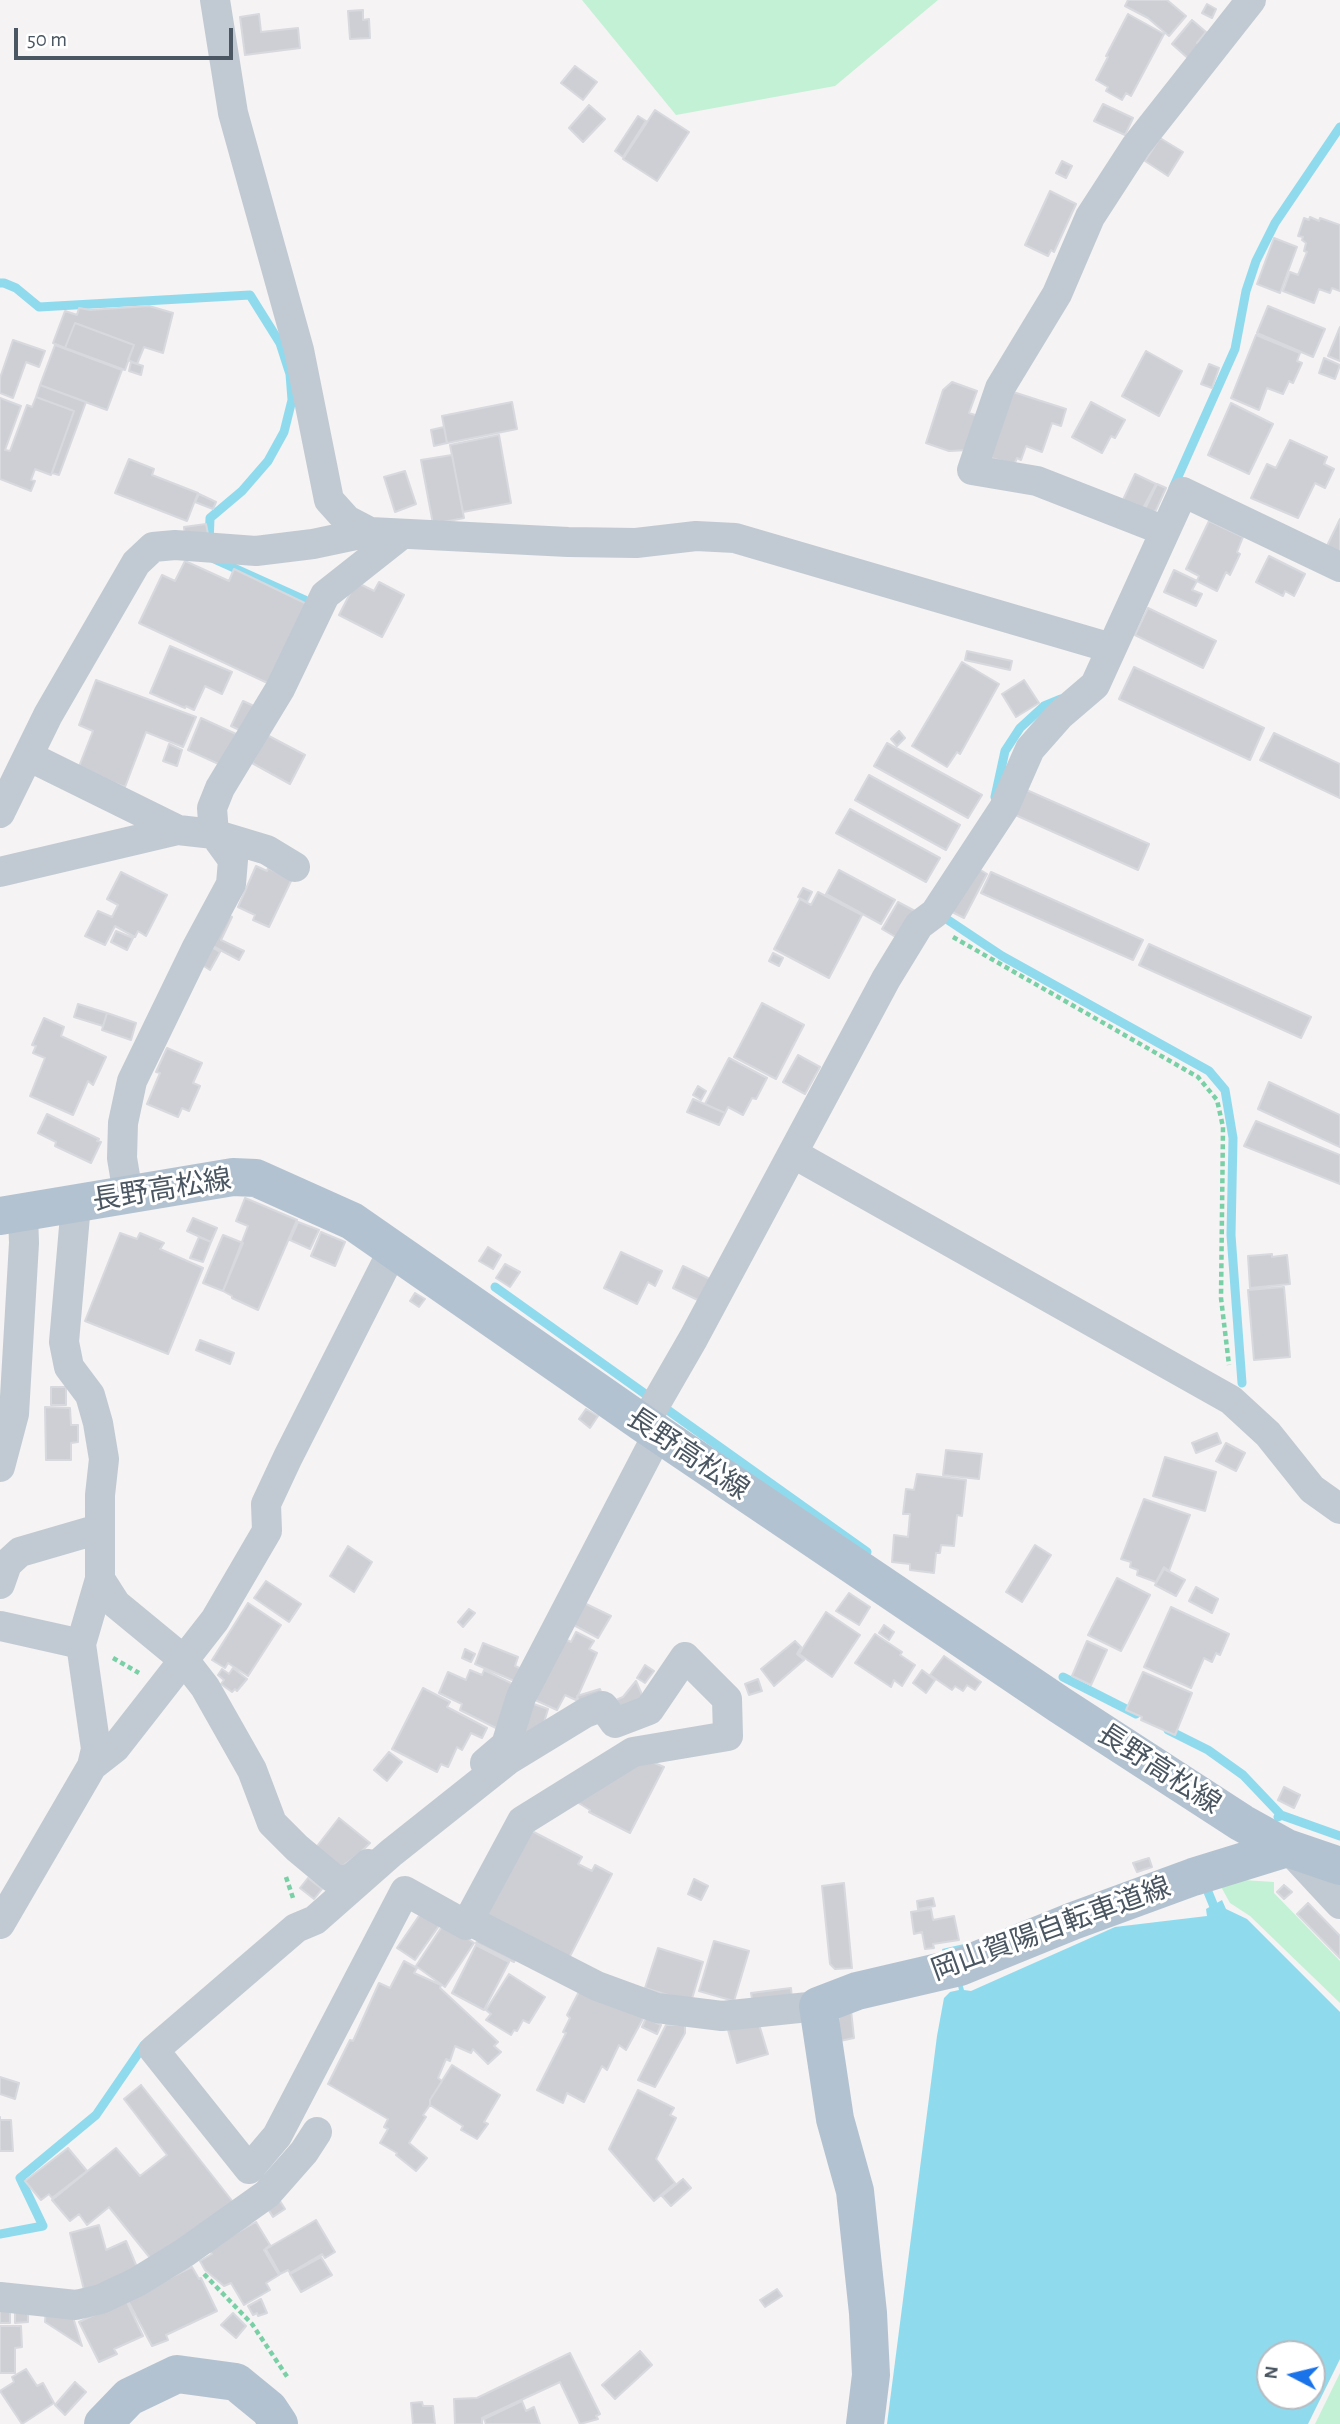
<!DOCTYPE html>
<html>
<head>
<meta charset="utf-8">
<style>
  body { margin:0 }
  #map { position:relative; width:1340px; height:2424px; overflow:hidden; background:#f5f3f3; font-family:"Alegreya Sans",sans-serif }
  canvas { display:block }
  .north { position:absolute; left:1256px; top:2340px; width:70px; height:70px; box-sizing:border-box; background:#fff; border:2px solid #b7bbc0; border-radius:50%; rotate:277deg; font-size:19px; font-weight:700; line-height:28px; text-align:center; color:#4a5661 }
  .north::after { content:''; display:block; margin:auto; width:24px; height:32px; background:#1a73e8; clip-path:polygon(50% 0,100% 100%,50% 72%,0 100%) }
  .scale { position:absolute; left:14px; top:28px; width:219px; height:32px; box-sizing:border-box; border:4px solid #4a5661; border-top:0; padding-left:9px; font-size:21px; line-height:24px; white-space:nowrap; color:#4a5661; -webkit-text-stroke:5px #fff; paint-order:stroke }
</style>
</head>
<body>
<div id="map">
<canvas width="1340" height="2424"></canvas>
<div class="north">N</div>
<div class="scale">50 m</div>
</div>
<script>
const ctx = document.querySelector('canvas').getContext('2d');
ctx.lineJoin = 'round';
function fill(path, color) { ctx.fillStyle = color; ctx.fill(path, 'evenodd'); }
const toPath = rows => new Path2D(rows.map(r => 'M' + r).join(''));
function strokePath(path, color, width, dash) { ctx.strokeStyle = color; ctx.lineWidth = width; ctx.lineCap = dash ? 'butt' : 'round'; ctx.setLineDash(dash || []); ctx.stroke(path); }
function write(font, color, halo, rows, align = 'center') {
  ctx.font = font + ' "Alegreya Sans","Noto Sans JP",sans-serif'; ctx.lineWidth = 6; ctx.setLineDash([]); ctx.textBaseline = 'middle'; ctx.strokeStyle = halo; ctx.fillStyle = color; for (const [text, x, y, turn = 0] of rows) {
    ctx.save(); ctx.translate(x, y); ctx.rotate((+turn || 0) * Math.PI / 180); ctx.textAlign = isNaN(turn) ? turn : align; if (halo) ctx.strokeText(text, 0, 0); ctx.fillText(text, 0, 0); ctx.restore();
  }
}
fill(toPath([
  [582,0,938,0,835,86,676,115],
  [1243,1880,1274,1882,1274,1893,1340,1961,1340,2003,1250,1916,1230,1903,1219,1883],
  [1340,2373,1340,2424,1315,2424]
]), '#c3f1d5');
fill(toPath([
  [1222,1900,1226,1909,1247,1919,1340,2012,1340,2359,1308,2424,887,2424,937,2036,944,1998,950,1992,959,1990,951,1958,945,1959,942,1949,964,1944,964,1951,954,1956,964,1990,971,1991,1115,1927,1207,1916,1206,1909],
  [1270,2354,1312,2354,1312,2396,1270,2396]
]), '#90daee');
strokePath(toPath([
  [0,283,4,283,16,288,39,307,250,295,280,343,290,374,292,400,284,432,268,461,242,491,210,518,209,544],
  [1173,488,1235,349,1246,291,1256,261,1275,223,1340,127],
  [214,559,305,600],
  [995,797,1005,751,1020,728,1044,706,1061,699],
  [942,916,1002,956,1209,1071,1225,1090,1233,1138,1231,1235,1242,1383],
  [495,1287,867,1552],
  [1063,1677,1136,1714],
  [1168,1730,1208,1750,1243,1775,1281,1815],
  [1278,1817,1281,1815,1340,1836],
  [1204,1882,1217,1914],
  [0,2234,43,2226,20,2178,96,2115,144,2045]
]), '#90daee', 9);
const building = toPath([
  [1128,0,1167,0,1186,16,1169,36,1148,18,1125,6,1128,0],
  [1207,4,1216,9,1212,18,1202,13,1207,4],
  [363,10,363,20,369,19,370,38,350,39,348,11,363,10],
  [259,14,261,32,298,28,300,48,245,55,240,17,259,14],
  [1128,14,1164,34,1131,96,1126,93,1122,100,1106,91,1108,87,1096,80,1108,57,1106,56,1128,14],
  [1192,20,1206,32,1197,43,1202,47,1190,60,1172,44,1192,20],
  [575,66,597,82,583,100,561,83,575,66],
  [1103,104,1133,118,1125,135,1094,121,1103,104],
  [589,105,605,119,583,142,569,128,589,105],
  [655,110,689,132,657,181,623,159,655,110],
  [638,116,646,121,623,157,615,151,638,116],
  [1160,138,1183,152,1168,176,1145,161,1160,138],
  [1062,161,1072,166,1066,178,1056,173,1062,161],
  [1050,191,1076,204,1054,252,1051,250,1048,256,1025,245,1050,191],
  [1310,217,1319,221,1320,218,1340,225,1340,291,1332,288,1330,293,1319,289,1314,303,1283,291,1290,272,1298,275,1307,252,1304,251,1306,243,1302,240,1303,237,1298,236,1304,218,1309,220,1310,217],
  [1274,238,1297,247,1280,293,1257,284,1274,238],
  [149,306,173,313,163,353,144,347,137,364,128,360,134,345,75,323,65,348,53,343,65,311,77,315,79,308,90,310,149,306],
  [1268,306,1325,329,1313,357,1257,333,1268,306],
  [75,323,134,345,125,370,65,348,75,323],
  [1340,327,1340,361,1328,356,1340,327],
  [1256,335,1300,353,1297,361,1302,363,1293,383,1289,381,1283,394,1267,388,1259,410,1231,398,1256,335],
  [13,340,45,351,39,367,26,362,13,398,0,393,0,378,13,340],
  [55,345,122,370,107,410,40,385,55,345],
  [1146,351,1182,371,1159,416,1122,396,1146,351],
  [1324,358,1340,365,1335,379,1319,373,1324,358],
  [131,362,143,366,141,375,129,371,131,362],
  [1209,364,1219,368,1212,388,1201,384,1209,364],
  [952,382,977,391,969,413,981,417,969,450,949,451,926,443,943,390,952,382],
  [40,385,86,402,59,475,52,473,74,411,36,397,40,385],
  [1007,390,1066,409,1061,426,1052,423,1042,452,1026,446,1021,460,1017,458,1014,465,985,456,1007,390],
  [36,397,74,411,51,475,35,469,31,480,35,481,31,491,0,479,0,398,21,406,5,450,10,451,27,405,32,407,36,397],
  [512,402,517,429,447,443,442,416,512,402],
  [1091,402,1125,420,1115,438,1111,436,1102,453,1072,437,1091,402],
  [1231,403,1273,424,1249,474,1208,455,1231,403],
  [444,427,447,443,434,446,431,430,444,427],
  [499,435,511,503,463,512,450,445,499,435],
  [1290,440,1327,457,1324,464,1334,469,1325,488,1315,483,1298,518,1251,498,1267,464,1276,468,1290,440],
  [452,455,464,518,433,524,421,460,452,455],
  [129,459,154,469,152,475,198,493,187,521,115,493,129,459],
  [405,471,416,504,395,512,384,477,405,471],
  [1135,474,1156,484,1142,510,1122,502,1135,474],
  [1157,484,1166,488,1156,510,1150,514,1144,511,1157,484],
  [199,494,216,502,213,509,195,502,199,494],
  [1340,519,1340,557,1325,550,1340,519],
  [1209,521,1243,537,1237,552,1240,554,1230,575,1226,572,1217,591,1197,581,1199,576,1186,569,1209,521],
  [206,524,208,534,185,537,184,527,206,524],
  [1269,556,1305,574,1294,596,1285,591,1283,596,1256,582,1269,556],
  [185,561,229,581,234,569,311,606,274,686,139,623,162,575,175,581,185,561],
  [1174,570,1197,581,1192,590,1202,594,1196,606,1164,592,1174,570],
  [356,582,374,591,379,582,404,595,382,637,339,615,356,582],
  [1148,608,1216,641,1203,668,1135,635,1148,608],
  [170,646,232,672,222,694,205,686,194,710,186,706,185,708,150,693,170,646],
  [967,651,1012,661,1010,670,965,660,967,651],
  [962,662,999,684,960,754,957,752,947,767,912,746,962,662],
  [1134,667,1264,728,1250,760,1119,699,1134,667],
  [96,680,196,717,183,747,146,732,125,787,78,769,93,731,79,725,96,680],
  [1024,680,1039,703,1016,717,1002,694,1024,680],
  [243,701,254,706,244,732,231,726,243,701],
  [201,718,236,734,223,766,188,750,201,718],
  [899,731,905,738,897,746,891,739,899,731],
  [1274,733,1340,764,1340,798,1260,760,1274,733],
  [267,735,305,755,290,784,252,763,267,735],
  [887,743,982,795,968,818,874,766,887,743],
  [169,744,182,750,177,766,163,761,169,744],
  [869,775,960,825,946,850,855,800,869,775],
  [1022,788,1149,844,1138,870,1011,813,1022,788],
  [850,809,940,858,926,882,836,833,850,809],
  [256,866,267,871,268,868,292,879,269,927,253,920,255,915,238,907,256,866],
  [974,866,987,874,964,918,950,911,974,866],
  [839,870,895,900,881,924,826,894,839,870],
  [121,872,167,895,146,936,138,931,135,937,115,926,105,945,85,936,98,911,112,917,118,905,107,899,121,872],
  [991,872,1143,940,1133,960,981,893,991,872],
  [803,888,812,892,807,902,798,897,803,888],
  [818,892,862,915,829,978,774,949,800,899,811,905,818,892],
  [898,902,915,911,899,939,882,929,898,902],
  [224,913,232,917,221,940,244,951,239,960,209,944,224,913],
  [116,931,133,938,127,950,111,942,116,931],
  [206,944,220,952,210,970,196,961,206,944],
  [1149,944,1311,1017,1301,1038,1139,965,1149,944],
  [773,953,783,958,779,966,769,961,773,953],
  [762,1003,804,1025,776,1079,734,1057,762,1003],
  [78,1004,107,1013,103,1026,74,1017,78,1004],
  [107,1013,136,1023,131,1040,102,1030,107,1013],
  [44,1018,64,1027,61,1036,106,1057,93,1085,88,1081,73,1115,30,1096,45,1058,33,1053,36,1046,32,1045,44,1018],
  [167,1048,202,1063,193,1083,200,1086,189,1111,182,1108,178,1117,147,1104,160,1073,156,1072,167,1048],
  [798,1055,820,1067,805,1094,783,1082,798,1055],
  [729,1058,767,1078,756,1099,752,1098,743,1115,728,1107,725,1113,705,1104,729,1058],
  [1269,1082,1340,1115,1340,1147,1258,1109,1269,1082],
  [698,1086,706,1091,701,1100,693,1095,698,1086],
  [693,1099,725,1113,719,1125,687,1112,693,1099],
  [47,1114,99,1139,97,1141,101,1142,91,1163,55,1146,56,1142,38,1133,47,1114],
  [1256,1121,1340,1155,1340,1184,1244,1146,1256,1121],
  [245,1198,297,1220,258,1310,232,1298,232,1296,223,1291,248,1226,236,1221,245,1198],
  [193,1218,217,1228,211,1242,187,1231,193,1218],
  [298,1222,319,1230,310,1249,290,1240,298,1222],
  [321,1232,345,1242,335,1266,311,1256,321,1232],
  [120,1233,137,1239,140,1233,164,1243,160,1249,203,1268,168,1354,85,1321,120,1233],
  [223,1235,243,1243,223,1291,203,1283,223,1235],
  [199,1237,211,1242,203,1262,190,1258,199,1237],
  [488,1247,501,1255,493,1269,479,1261,488,1247],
  [621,1252,662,1271,655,1286,648,1282,637,1304,604,1288,621,1252],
  [1272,1254,1272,1257,1287,1255,1290,1284,1250,1288,1248,1256,1272,1254],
  [505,1264,520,1272,510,1287,496,1278,505,1264],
  [683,1266,714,1281,704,1303,673,1288,683,1266],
  [1284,1287,1290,1357,1254,1360,1248,1290,1284,1287],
  [415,1293,425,1299,419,1307,410,1301,415,1293],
  [200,1340,234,1353,230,1364,196,1350,200,1340],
  [51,1387,66,1387,66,1405,51,1405,51,1387],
  [45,1407,70,1408,71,1425,78,1425,78,1442,71,1443,71,1460,46,1460,45,1407],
  [586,1409,598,1416,590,1428,579,1419,586,1409],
  [1217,1433,1221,1443,1196,1453,1192,1443,1217,1433],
  [1226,1443,1245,1453,1236,1471,1216,1461,1226,1443],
  [946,1450,982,1454,979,1479,943,1475,946,1450],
  [1165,1457,1216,1472,1205,1511,1153,1496,1165,1457],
  [917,1474,966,1480,962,1516,957,1515,954,1546,941,1545,940,1553,936,1553,934,1573,910,1570,910,1564,892,1562,894,1535,908,1537,910,1514,903,1514,906,1489,914,1490,917,1474],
  [1144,1499,1190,1515,1169,1571,1164,1567,1156,1582,1137,1575,1138,1570,1130,1567,1131,1562,1121,1559,1144,1499],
  [1035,1545,1051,1555,1022,1602,1006,1592,1035,1545],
  [348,1546,372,1562,354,1592,330,1576,348,1546],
  [1164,1569,1185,1580,1176,1596,1155,1585,1164,1569],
  [1117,1578,1150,1595,1121,1651,1088,1635,1117,1578],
  [266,1581,301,1604,289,1622,254,1598,266,1581],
  [1196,1587,1218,1599,1212,1613,1189,1601,1196,1587],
  [849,1593,870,1607,859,1625,836,1611,849,1593],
  [582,1602,611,1616,598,1638,570,1623,582,1602],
  [248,1603,281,1625,248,1676,228,1663,225,1668,212,1660,248,1603],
  [1171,1607,1229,1634,1220,1655,1216,1653,1212,1662,1204,1658,1191,1688,1144,1667,1171,1607],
  [469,1609,475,1613,463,1627,458,1622,469,1609],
  [826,1612,860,1635,832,1677,799,1654,826,1612],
  [884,1625,894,1632,889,1640,879,1633,884,1625],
  [576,1632,594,1641,589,1649,597,1653,576,1700,565,1695,557,1710,533,1699,561,1637,571,1642,576,1632],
  [875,1634,902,1652,900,1655,915,1665,902,1686,894,1680,891,1687,855,1663,875,1634],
  [795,1641,801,1647,797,1654,804,1660,774,1686,761,1669,795,1641],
  [1087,1641,1107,1650,1091,1685,1072,1676,1087,1641],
  [483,1643,518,1657,515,1666,524,1670,519,1683,475,1664,483,1643],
  [465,1649,475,1654,471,1662,462,1658,465,1649],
  [944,1656,981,1682,975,1690,967,1685,963,1691,955,1686,952,1690,930,1675,944,1656],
  [645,1665,654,1671,645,1683,637,1678,645,1665],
  [233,1668,247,1679,237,1691,235,1689,232,1692,221,1684,224,1680,218,1675,222,1669,229,1674,233,1668],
  [470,1670,482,1675,484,1670,521,1688,496,1728,460,1710,462,1704,439,1693,448,1672,466,1680,470,1670],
  [922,1670,935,1680,926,1693,913,1683,922,1670],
  [1143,1672,1192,1693,1175,1735,1141,1720,1142,1717,1126,1710,1143,1672],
  [758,1679,762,1691,749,1695,745,1684,758,1679],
  [636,1681,647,1706,617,1720,609,1703,623,1697,636,1681],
  [423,1688,450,1702,447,1707,487,1728,482,1738,471,1733,462,1750,457,1747,448,1767,441,1764,437,1772,392,1749,423,1688],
  [600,1689,604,1699,581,1707,577,1696,600,1689],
  [528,1702,548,1709,538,1743,517,1737,528,1702],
  [389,1752,402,1762,387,1781,374,1770,389,1752],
  [640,1757,664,1767,630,1833,589,1812,590,1810,577,1802,640,1757],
  [1284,1787,1300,1795,1294,1808,1278,1800,1284,1787],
  [339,1818,370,1843,360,1853,337,1870,314,1850,339,1818],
  [524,1827,582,1857,578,1864,592,1871,595,1865,612,1874,567,1962,525,1940,514,1962,476,1943,479,1938,474,1925,524,1827],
  [1149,1858,1152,1867,1137,1872,1133,1863,1149,1858],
  [308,1878,322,1889,314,1899,300,1888,308,1878],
  [694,1879,708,1886,701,1900,688,1894,694,1879],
  [844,1883,852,1968,835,1969,830,1964,822,1886,844,1883],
  [1284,1885,1292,1892,1284,1899,1277,1892,1284,1885],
  [933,1898,935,1906,918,1909,917,1901,933,1898],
  [1308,1903,1340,1936,1340,1958,1297,1914,1308,1903],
  [931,1909,933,1920,954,1916,959,1940,933,1944,934,1948,925,1949,922,1932,914,1934,911,1912,931,1909],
  [423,1910,441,1923,415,1960,397,1948,423,1910],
  [445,1922,474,1943,445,1987,416,1966,445,1922],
  [714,1941,749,1951,734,2001,699,1991,714,1941],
  [476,1945,509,1962,484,2010,452,1993,476,1945],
  [658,1948,703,1962,691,2002,645,1988,658,1948],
  [404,1961,417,1968,414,1973,441,1985,440,1988,498,2042,494,2046,501,2052,488,2064,473,2049,471,2053,455,2046,450,2061,446,2059,438,2078,442,2081,430,2100,430,2105,423,2115,426,2117,409,2143,427,2158,416,2171,396,2155,397,2153,380,2143,388,2129,384,2127,388,2119,328,2084,350,2040,353,2041,379,1983,390,1988,404,1961],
  [509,1974,545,1997,529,2023,523,2020,517,2031,514,2030,511,2035,486,2020,491,2014,486,2010,509,1974],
  [582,1986,644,2017,626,2050,619,2045,607,2070,602,2066,584,2102,567,2093,563,2103,537,2090,566,2033,563,2032,570,2018,567,2015,582,1986],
  [791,1988,792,1999,753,2004,751,1993,791,1988],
  [851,2010,854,2038,835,2042,840,2011,851,2010],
  [646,2018,661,2025,657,2034,642,2027,646,2018],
  [758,2021,768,2054,737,2063,727,2026,758,2021],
  [666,2025,685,2025,685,2033,655,2087,638,2080,666,2025],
  [452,2065,500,2095,484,2122,488,2124,477,2139,461,2130,463,2126,430,2105,430,2100,452,2065],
  [0,2077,19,2083,15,2099,0,2094,0,2077],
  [141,2085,233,2202,155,2264,109,2207,87,2225,79,2214,70,2221,52,2200,116,2148,140,2176,167,2155,124,2099,141,2085],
  [638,2090,674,2108,670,2115,676,2118,656,2159,675,2183,654,2201,609,2149,638,2090],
  [0,2117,0,2120,11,2120,13,2151,0,2151,0,2117],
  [68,2148,87,2171,52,2198,49,2194,41,2200,25,2181,68,2148],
  [683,2179,691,2188,671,2206,662,2196,683,2179],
  [280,2201,285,2209,273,2217,268,2209,280,2201],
  [316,2220,335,2252,325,2258,322,2254,290,2273,288,2270,280,2274,266,2249,316,2220],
  [256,2222,270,2245,264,2250,279,2275,266,2283,270,2290,244,2305,231,2283,224,2286,205,2270,200,2261,212,2254,208,2249,256,2222],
  [99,2225,106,2250,126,2241,139,2272,85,2294,70,2233,99,2225],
  [321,2257,332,2275,301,2292,290,2274,321,2257],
  [192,2267,199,2279,201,2278,217,2311,166,2335,168,2340,152,2346,127,2299,192,2267],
  [777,2289,782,2296,765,2307,760,2300,777,2289],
  [47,2293,72,2314,82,2346,45,2322,47,2293],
  [261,2299,267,2313,258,2316,257,2313,253,2315,248,2306,261,2299],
  [126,2300,143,2336,114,2349,117,2354,99,2362,79,2322,126,2300],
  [10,2304,10,2323,0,2323,0,2305,10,2304],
  [15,2305,28,2305,28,2322,15,2323,15,2305],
  [233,2313,246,2326,236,2338,221,2325,233,2313],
  [0,2326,21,2326,22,2347,15,2348,15,2373,0,2373,0,2326],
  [640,2351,652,2365,615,2399,602,2385,640,2351],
  [570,2353,600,2414,596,2416,598,2419,580,2424,560,2382,482,2418,482,2424,455,2424,454,2399,477,2398,570,2353],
  [26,2369,37,2386,43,2383,54,2403,22,2424,0,2391,14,2382,12,2377,26,2369],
  [75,2382,86,2392,65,2415,55,2405,75,2382],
  [522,2401,526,2411,534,2407,540,2424,486,2424,484,2419,522,2401],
  [422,2402,423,2406,433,2406,435,2424,413,2424,411,2403,422,2402]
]);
fill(building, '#cdcfd5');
strokePath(building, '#d7d9de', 2);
strokePath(toPath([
  [953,937,1198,1077,1217,1100,1223,1127,1221,1298,1229,1365],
  [113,1658,139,1673],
  [286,1877,293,1898],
  [204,2274,252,2324,288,2378]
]), '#7ad0a6', 4.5, [5, 3.5]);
strokePath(toPath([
  [215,0,233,113,299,350,329,500,347,520,370,532],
  [1165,531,1037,481,972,470,1000,388,1057,294,1090,217,1136,146,1251,0],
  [28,756,178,830],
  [0,813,48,715,136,563,153,547,175,545,256,551,313,544,370,532,568,542,636,543,696,536,735,538,1111,648],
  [295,867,267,850,214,834,212,808,220,788,280,689,325,595,401,535],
  [0,872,178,830,214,834,233,860,231,884,197,947,132,1081,123,1123,122,1158,128,1194],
  [794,1154,1231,1400,1268,1434,1312,1489,1340,1509],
  [644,1424,693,1339,886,979,919,925,935,913,1004,808,1030,749,1060,715,1095,685,1183,492,1340,567],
  [0,1467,14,1414,24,1243,23,1214],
  [100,1579,116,1604,184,1660,205,1687,252,1770,272,1823,297,1848,333,1878,342,1881,353,1877,368,1864],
  [0,1584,7,1564,20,1552,99,1529],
  [0,1626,81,1644],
  [685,1657,727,1699,728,1736,633,1752,522,1821,466,1925,405,1891,277,2136,249,2169,154,2050,296,1928,315,1920,391,1853,508,1760,585,1713,603,1706,615,1723,649,1710,685,1657],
  [485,1763,506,1745,521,1697,658,1434],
  [92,1766,115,1748,215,1620,267,1531,266,1504,288,1457,393,1250],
  [1288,1848,1340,1904],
  [468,1920,597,1986,657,2008,722,2016,818,2006],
  [0,1924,92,1766,96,1749,81,1644,100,1579,100,1495,104,1459,98,1423,90,1395,69,1367,64,1342,76,1204],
  [0,2297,76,2305,101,2299,137,2282,184,2253,267,2194,304,2152,317,2132]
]), '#c1cad2', 30);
strokePath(toPath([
  [0,1216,233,1177,256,1178,352,1221,644,1424,1060,1705,1242,1823,1287,1848,1340,1866],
  [103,2424,129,2397,177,2374,236,2382,269,2409,279,2424],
  [865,2424,871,2375,868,2313,855,2191,835,2119,818,2006,857,1991,960,1967,1073,1921,1193,1877,1287,1848]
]), '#b3c2d1', 38);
write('28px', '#4a5661', '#fff', [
  ["長野高松線",162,1190,-9],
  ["長野高松線",688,1454,34],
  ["長野高松線",1159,1769,33],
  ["岡山賀陽自転車道線",1051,1929,-20]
]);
</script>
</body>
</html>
